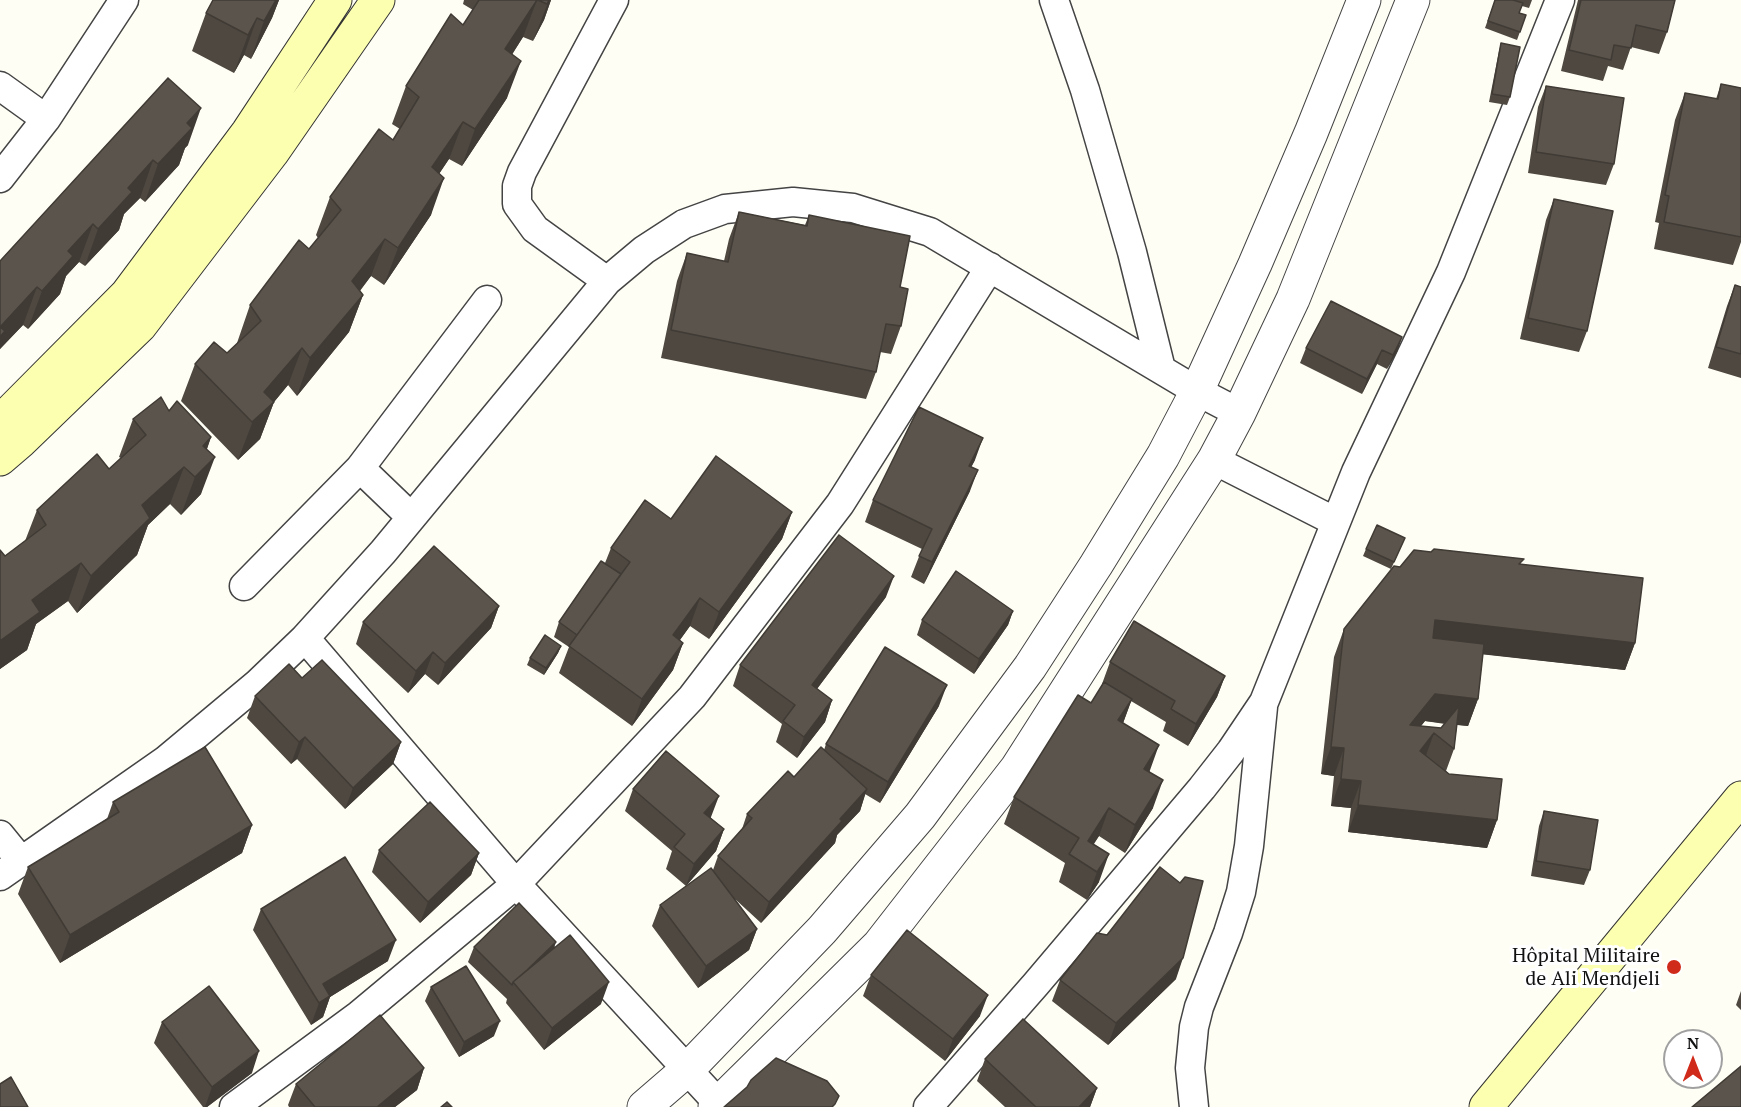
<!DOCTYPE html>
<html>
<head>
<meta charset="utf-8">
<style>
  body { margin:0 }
  #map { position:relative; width:1741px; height:1107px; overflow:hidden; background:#fffef5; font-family:"PT Serif",serif }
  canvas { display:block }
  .north { position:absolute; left:1663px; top:1029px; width:60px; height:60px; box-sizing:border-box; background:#fff; border:2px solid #a0a0a0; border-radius:50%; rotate:0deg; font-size:16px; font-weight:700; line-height:24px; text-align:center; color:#111 }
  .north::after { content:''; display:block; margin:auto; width:21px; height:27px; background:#d02b1a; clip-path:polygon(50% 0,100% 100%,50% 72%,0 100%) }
</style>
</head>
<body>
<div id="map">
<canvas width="1741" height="1107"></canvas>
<div class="north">N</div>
</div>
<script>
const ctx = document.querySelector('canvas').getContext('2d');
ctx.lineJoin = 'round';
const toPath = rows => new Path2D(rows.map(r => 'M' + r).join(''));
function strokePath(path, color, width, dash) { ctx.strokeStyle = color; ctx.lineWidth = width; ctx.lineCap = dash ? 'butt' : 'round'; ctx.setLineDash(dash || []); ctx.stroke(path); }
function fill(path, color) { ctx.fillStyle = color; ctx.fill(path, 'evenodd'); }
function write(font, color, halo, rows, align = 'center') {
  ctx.font = font + ' "PT Serif",serif'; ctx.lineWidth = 6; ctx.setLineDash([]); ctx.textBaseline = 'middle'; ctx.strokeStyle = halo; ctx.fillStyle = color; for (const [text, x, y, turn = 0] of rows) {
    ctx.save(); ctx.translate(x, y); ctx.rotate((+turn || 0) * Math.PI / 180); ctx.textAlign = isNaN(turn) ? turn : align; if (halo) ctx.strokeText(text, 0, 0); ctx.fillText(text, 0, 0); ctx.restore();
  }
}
const minor = toPath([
  [1054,0,1085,90,1132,252,1161,369],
  [0,86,46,119],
  [0,178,46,119,124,0],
  [607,281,535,229,517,204,517,186,522,172,614,0],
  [1214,460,1336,522],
  [360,468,487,300],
  [244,586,360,468,411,517],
  [305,638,516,884,719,1104],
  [0,835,22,862],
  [0,876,166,760,257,684,305,638,383,552,607,281,644,250,684,224,725,209,793,202,853,208,930,232,1197,391,1239,413],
  [234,1107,359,1015,516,884,692,697,840,504,990,267],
  [928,1107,1036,984,1202,788,1231,751,1264,702,1356,472,1451,272,1560,0],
  [1194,1107,1190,1068,1194,1027,1199,1007,1228,933,1241,892,1249,846,1263,707]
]);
const tertiary = toPath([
  [644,1107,688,1069,822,930,920,816,1030,667,1096,565,1163,456,1197,391,1255,264,1311,133,1364,0],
  [715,1107,879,945,1017,768,1214,460,1239,413,1293,299,1413,0]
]);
const secondary = toPath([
  [0,422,127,294,248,132,335,0],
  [0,459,21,441,140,326,272,153,378,0],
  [1486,1107,1741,798]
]);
strokePath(minor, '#444', 31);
strokePath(tertiary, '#444', 35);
strokePath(secondary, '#333', 35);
strokePath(minor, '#fff', 28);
strokePath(tertiary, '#fff', 33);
strokePath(secondary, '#fdffb0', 33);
fill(toPath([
  [213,0,279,0,272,18,251,59,244,55,234,73,192,51,206,13],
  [464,0,551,0,544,20,533,41,523,37,512,54,507,98,462,166,449,159,439,174,431,215,384,285,371,276,360,291,363,295,349,332,297,396,288,385,274,402,260,439,238,460,181,401,195,364,227,353,237,344,237,343,250,305,309,249,318,238,316,235,330,197,393,140,400,129,392,124,406,86,463,25,473,10,463,4],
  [1495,0,1532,0,1529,8,1522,6,1519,13,1526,15,1517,40,1485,28],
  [1578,0,1675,0,1667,32,1659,54,1631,47,1623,70,1608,66,1603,81,1561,71],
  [1501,43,1510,97,1507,105,1489,102,1499,51],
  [168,78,188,145,185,148,179,165,145,202,140,198,124,214,119,230,85,266,79,262,66,276,60,294,28,329,23,325,0,349,0,261],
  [1721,84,1741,88,1741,242,1733,265,1654,249,1659,223,1655,222,1675,120,1685,93,1716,99],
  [1546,86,1614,164,1606,185,1528,173,1538,107],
  [1554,199,1587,331,1579,352,1520,339,1546,220],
  [739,212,805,225,809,215,900,287,901,326,891,354,880,352,876,372,866,399,661,358,677,281,687,253,724,261,729,239],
  [1735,285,1741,287,1741,378,1708,368,1727,306],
  [1402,337,1397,352,1387,369,1377,364,1362,394,1300,363,1306,348],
  [169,411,211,437,207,449,201,494,181,515,170,504,148,525,137,555,77,613,68,601,36,624,27,650,0,669,0,550,5,556,25,541,37,510,109,469,121,458,119,457,133,419],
  [975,460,971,467,970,491,924,584,911,577,922,549,865,522,873,500],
  [792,512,782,539,709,639,690,626,680,640,683,643,673,670,632,726,559,673,569,647,554,637,559,622,605,563,611,548,671,519],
  [1405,538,1391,569,1363,556,1366,549],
  [1522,564,1635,643,1625,670,1483,654,1478,699,1468,726,1457,725,1454,749,1446,771,1497,820,1487,848,1348,832,1351,808,1331,806,1334,776,1321,774,1334,657,1344,629,1400,567],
  [1425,721,1445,724,1441,728,1421,726],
  [886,597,817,689,832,700,825,722,797,758,776,742,782,724,733,686,740,665],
  [499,606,491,628,438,685,425,674,408,693,356,644,363,622],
  [1013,611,1008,625,974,674,917,635,922,620],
  [561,646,558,653,544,675,527,665,530,658],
  [1110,662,1225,676,1217,697,1188,746,1163,731,1166,722,1131,701,1123,723,1150,772,1153,808,1125,853,1099,836,1093,844,1099,882,1087,900,1059,882,1065,863,1004,824,1014,797,1091,703,1103,684,1102,684],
  [255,696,401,742,393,764,345,809,297,759,291,764,247,718],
  [939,706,880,803,865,794,860,811,837,835,835,843,761,923,735,899,757,929,749,950,698,988,652,926,660,905,713,870,718,856,742,829,747,814,794,777,824,750,826,744],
  [633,789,711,817,711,818,724,829,716,851,686,886,666,869,672,851,625,811],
  [113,802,252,825,242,853,60,963,18,894,28,867,107,819],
  [1544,811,1590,870,1584,885,1531,876,1539,826],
  [379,850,479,853,471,875,420,923,372,872],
  [261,909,388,961,330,997,323,1017,311,1025,253,930],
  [474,947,554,948,601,1004,544,1050,506,1003,507,999,468,962],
  [871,975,980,1016,945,1061,863,996],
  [1176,979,1108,1045,1052,1001,1060,980],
  [431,987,494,1036,459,1057,425,1001],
  [1741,991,1741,1010,1736,1005],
  [162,1022,252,1073,207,1107,203,1107,154,1043],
  [985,1059,1097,1088,1090,1107,1005,1107,977,1081],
  [424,1068,417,1090,395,1107,289,1107,288,1105,296,1084]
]), '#4e4841');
fill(toPath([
  [276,0,279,0,272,18,251,59,264,21],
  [537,0,523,37,492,87,505,49],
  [549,0,551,0,544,20,533,41],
  [257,18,244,55,234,73,248,35],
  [521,61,507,98,462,166,475,129],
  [201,108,188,145,185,148,179,165,145,202,158,164,187,123],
  [463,122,449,159,418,205,432,167],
  [153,160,140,198,124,214,119,230,85,266,98,229,128,188],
  [444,178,431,215,384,285,398,248],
  [93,224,79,262,66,276,60,294,28,329,42,291,68,251],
  [385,239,371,276,338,318,352,281],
  [37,287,23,325,0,349,0,327],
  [363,295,349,332,297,396,310,358],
  [1402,337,1397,352,1387,369,1393,355],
  [302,348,288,385,274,402,260,439,238,460,264,392],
  [1382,350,1377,364,1362,394,1367,379],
  [211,437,198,474,215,457,201,494,181,515,195,477,203,446],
  [983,438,975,460,961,487,969,466],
  [184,467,170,504,148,525,137,555,77,613,91,576,142,505],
  [978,470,970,491,924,584,932,562],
  [792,512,782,539,709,639,719,612],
  [81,563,68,601,36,624,27,650,0,669,0,641,32,600],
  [894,576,886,597,804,706,812,685],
  [700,598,690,626,663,663,673,635],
  [499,606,491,628,438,685,445,663],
  [1013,611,1008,625,974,674,979,659],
  [1435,620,1635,643,1625,670,1425,648],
  [683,643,673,670,632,726,642,699],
  [561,646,558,653,544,675,546,668],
  [433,652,425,674,408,693,416,671],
  [1225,676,1217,697,1188,746,1196,724],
  [947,685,939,706,880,803,888,782],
  [1435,694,1478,699,1468,726,1425,721,1400,752,1410,725],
  [1132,699,1122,726,1118,720],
  [832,700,825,722,797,758,804,737],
  [1434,733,1424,761,1420,751],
  [305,737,297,759,291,764,299,742],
  [401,742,393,764,345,809,353,788],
  [1159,745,1149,773,1144,769],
  [1331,747,1344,748,1334,776,1321,774],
  [1341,779,1361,781,1351,808,1331,806],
  [1163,780,1153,808,1125,853,1135,825],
  [867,789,860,811,837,835,835,843,761,923,769,902,840,819],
  [719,796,711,817,697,834,704,813],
  [1358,805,1497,820,1487,848,1348,832],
  [1109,808,1099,836,1082,863,1088,841],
  [252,825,242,853,60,963,70,935],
  [724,829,716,851,686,886,694,864],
  [479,853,471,875,420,923,428,902],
  [1109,854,1099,882,1087,900,1097,872],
  [757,929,749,950,698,988,706,966],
  [396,940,388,961,330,997,323,1017,311,1025,319,1003,323,984],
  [556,942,551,957,514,983],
  [1183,958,1176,979,1108,1045,1116,1023],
  [609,982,601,1004,544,1050,552,1028],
  [988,995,980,1016,945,1061,953,1039],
  [500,1021,494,1036,459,1057,464,1042],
  [259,1051,252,1073,207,1107,205,1107,212,1087],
  [424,1068,417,1090,395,1107,377,1107],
  [1097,1088,1090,1107,1079,1107]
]), '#403b35');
const building = toPath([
  [213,0,276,0,264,21,257,18,248,35,206,13,213,0],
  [479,0,537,0,505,49,521,61,475,129,463,122,432,167,444,178,398,248,385,239,352,281,363,295,310,358,302,348,264,392,274,402,252,422,195,364,214,342,227,353,261,321,250,305,299,240,309,249,341,210,330,197,379,129,393,140,419,97,406,86,451,14,463,25,479,0],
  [538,0,549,0,547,4,538,0],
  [1495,0,1513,0,1523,3,1519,13,1526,15,1520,32,1488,21,1495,0],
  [1581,0,1675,0,1667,32,1636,25,1631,48,1614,45,1611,60,1569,50,1581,0],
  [1501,43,1520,47,1510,97,1492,94,1501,43],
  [168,78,201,108,187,123,192,128,158,164,153,160,128,188,132,192,98,229,93,224,68,251,73,256,42,291,37,287,0,327,0,261,168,78],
  [1721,84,1741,88,1741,237,1664,222,1669,196,1665,195,1685,93,1718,99,1721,84],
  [1546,86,1624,98,1614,164,1536,152,1546,86],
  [1554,199,1613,211,1587,331,1528,318,1554,199],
  [739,212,807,226,809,215,910,236,900,287,908,289,901,326,886,324,876,372,671,330,687,253,728,262,739,212],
  [1735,285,1741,287,1741,354,1716,347,1735,285],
  [1331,301,1402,337,1393,355,1382,350,1367,379,1306,348,1331,301],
  [0,327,5,331,0,337,0,327],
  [161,397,169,411,177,401,211,437,203,446,215,457,195,477,184,467,142,505,150,518,91,576,81,563,32,600,40,612,0,641,0,550,5,556,46,525,37,510,97,454,109,469,146,435,133,419,161,397],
  [919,407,983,438,969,466,978,470,932,562,919,556,932,529,873,500,919,407],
  [716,456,792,512,719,612,700,598,673,635,683,643,642,699,569,646,630,562,611,548,645,500,671,519,716,456],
  [1377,525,1405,538,1394,562,1366,549,1377,525],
  [839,535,894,576,812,685,832,700,804,737,783,721,795,705,740,665,839,535],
  [434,546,499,606,445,663,433,652,416,671,363,622,434,546],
  [1434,549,1524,559,1519,564,1643,578,1635,643,1435,620,1433,638,1484,644,1478,699,1435,694,1410,725,1441,728,1459,706,1454,749,1434,733,1420,751,1449,774,1502,779,1497,820,1358,805,1361,781,1341,779,1344,748,1331,747,1344,629,1394,566,1400,567,1414,550,1431,552,1434,549],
  [601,561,621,574,577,635,559,622,601,561],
  [956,571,1013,611,979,659,922,620,956,571],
  [1134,621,1225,676,1196,724,1171,709,1175,701,1110,662,1134,621],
  [545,635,561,646,546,668,530,658,545,635],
  [885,647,947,685,888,782,826,744,885,647],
  [322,660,401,742,353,788,305,737,299,742,255,696,289,664,302,678,322,660],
  [1104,682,1132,699,1118,720,1159,745,1144,769,1163,780,1135,825,1109,808,1088,841,1109,854,1097,872,1069,854,1079,838,1014,797,1078,695,1091,703,1104,682],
  [205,747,252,825,70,935,28,867,119,812,113,802,205,747],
  [821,747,867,789,840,819,842,821,769,902,718,856,752,818,747,814,788,771,794,777,821,747],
  [666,751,719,796,704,813,724,829,694,864,674,847,685,834,633,789,666,751],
  [430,802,479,853,428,902,379,850,430,802],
  [1544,811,1598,820,1590,870,1536,861,1544,811],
  [345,857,396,940,323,984,330,996,319,1003,261,909,345,857],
  [1160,867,1180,883,1185,877,1203,881,1183,958,1116,1023,1060,980,1097,933,1107,935,1160,867],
  [711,868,757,929,706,966,660,905,711,868],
  [519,903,556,942,527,970,513,982,512,985,474,947,519,903],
  [907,930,988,995,953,1039,871,975,907,930],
  [570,935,609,982,552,1028,513,982,570,935],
  [466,966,500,1021,464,1042,431,987,466,966],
  [209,986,259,1051,212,1087,162,1022,209,986],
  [380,1015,424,1068,377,1107,315,1107,296,1084,380,1015],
  [1023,1019,1097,1088,1079,1107,1036,1107,985,1059,1023,1019],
  [776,1058,827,1081,839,1096,835,1104,832,1107,724,1107,747,1087,751,1080,776,1058],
  [1741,1066,1741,1107,1692,1107,1741,1066],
  [11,1077,28,1107,0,1107,0,1084,11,1077],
  [447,1102,452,1107,441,1107,447,1102]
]);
fill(building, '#5b544c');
strokePath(building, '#403b35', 1.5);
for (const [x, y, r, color] of [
  [1674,967,8,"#d02b1a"]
]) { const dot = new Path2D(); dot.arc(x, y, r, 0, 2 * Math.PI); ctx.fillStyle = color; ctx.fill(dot); strokePath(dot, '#fff', 2); }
write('20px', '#111', '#fff', [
  ["Hôpital Militaire",1660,956],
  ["de Ali Mendjeli",1660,979]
], 'right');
</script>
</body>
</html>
